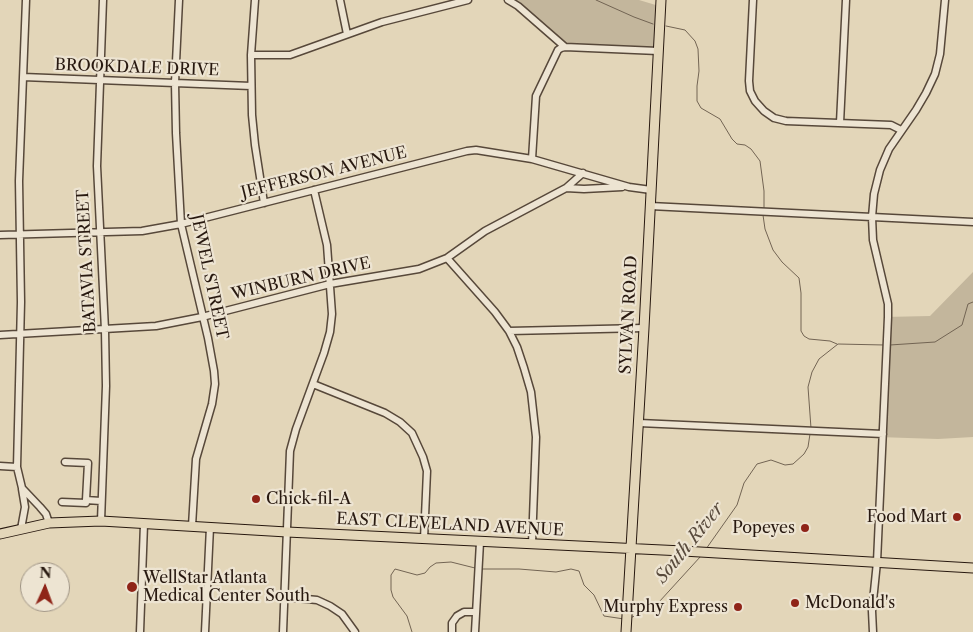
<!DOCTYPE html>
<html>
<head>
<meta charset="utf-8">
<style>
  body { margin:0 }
  #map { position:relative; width:973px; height:632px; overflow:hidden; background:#e3d6b9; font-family:"Libre Caslon Text",serif }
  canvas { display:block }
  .north { position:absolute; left:20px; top:562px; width:50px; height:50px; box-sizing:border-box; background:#ede4d2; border:1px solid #9e9384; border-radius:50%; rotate:2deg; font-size:14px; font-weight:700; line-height:20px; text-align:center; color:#281910 }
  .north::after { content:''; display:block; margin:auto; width:18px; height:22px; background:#8f2418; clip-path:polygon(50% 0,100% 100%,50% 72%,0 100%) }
</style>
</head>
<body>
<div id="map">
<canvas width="973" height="632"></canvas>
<div class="north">N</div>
</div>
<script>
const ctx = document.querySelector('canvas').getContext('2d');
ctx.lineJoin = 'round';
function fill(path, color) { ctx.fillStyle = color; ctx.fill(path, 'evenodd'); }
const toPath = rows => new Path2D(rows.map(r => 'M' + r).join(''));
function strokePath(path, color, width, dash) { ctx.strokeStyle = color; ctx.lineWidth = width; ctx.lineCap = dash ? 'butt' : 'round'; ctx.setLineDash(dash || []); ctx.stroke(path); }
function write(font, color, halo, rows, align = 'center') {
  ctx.font = font + ' "Libre Caslon Text",serif'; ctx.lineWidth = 4.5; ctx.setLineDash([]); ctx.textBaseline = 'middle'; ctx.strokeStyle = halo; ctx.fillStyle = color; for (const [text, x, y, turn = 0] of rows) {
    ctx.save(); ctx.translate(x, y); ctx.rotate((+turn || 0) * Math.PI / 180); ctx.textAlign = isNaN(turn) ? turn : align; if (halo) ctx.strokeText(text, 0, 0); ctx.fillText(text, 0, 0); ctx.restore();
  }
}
fill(toPath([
  [513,0,639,0,659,6,657,50,564,43],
  [973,272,973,437,938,439,878,437,883,377,885,317,930,316]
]), '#c3b69c');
strokePath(toPath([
  [596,0,634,17,653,24],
  [666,26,685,30,695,41,698,49,699,71,697,86,697,101,701,108,720,119,732,139,737,144,745,145,751,149,760,161,764,191,764,209],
  [763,215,765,229,773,250,782,262,799,278,801,293,801,331,804,336,809,339,830,341,837,344],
  [890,345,935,342,962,325,968,304,973,302],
  [811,428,808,387,812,372,819,359,838,344,884,345],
  [706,549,737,505,744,483,757,464,771,460,785,465,793,464,804,454,808,447,810,434],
  [481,569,519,569,556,572,571,569,579,571,584,585,594,595,604,616,624,619],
  [630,618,646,611,659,602,701,556],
  [412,632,407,616,393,597,391,590,391,575,395,569,417,575,425,573,430,567,436,563,451,562,475,568]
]), '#726453', 1);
const minor = toPath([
  [26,0,19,181,21,302,17,467,22,488,40,507,46,514,49,523],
  [179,0,175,83,176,133,181,224,208,338,214,371,215,384,212,404,196,459,192,526],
  [255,0,251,55,252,115,255,145,264,203],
  [340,0,347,34],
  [508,0,518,6,565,47,658,51],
  [753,0,749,81,750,91,755,101,764,111,774,118,786,121,891,125,901,130],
  [251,55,290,55,382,22,468,0],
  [23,77,251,86],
  [840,123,846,0],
  [532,159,536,96,558,50,561,48,565,47],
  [566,188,584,189,622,187],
  [650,206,973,222],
  [0,235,142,231,181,224,467,151,476,150,532,159,629,187,651,190],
  [447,258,495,312,509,331,517,347,524,368,531,392,536,437,532,544],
  [509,331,644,328],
  [0,335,156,326,202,317,330,284,419,269,447,258,485,231,566,188,583,173],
  [313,384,385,413,400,422,412,433,423,457,427,471,424,539],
  [639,423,883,434],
  [65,462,88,463,86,500,101,501],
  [0,466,17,467],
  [62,502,86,503,86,500],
  [101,521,106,386,105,330,97,166,103,0],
  [21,529,25,507,22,489],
  [285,597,317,600,330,606,342,614,355,632],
  [140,632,144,524],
  [205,632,210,527],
  [283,632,290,451,296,429,324,353,330,332,332,314,327,245,314,190],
  [452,632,452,623,457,616,464,612,476,612],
  [475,632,480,542],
  [873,632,872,611,877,562,888,317,888,304,873,240,872,217,874,194,880,170,889,149,916,110,926,93,935,74,940,54,945,0]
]);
const major = toPath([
  [0,534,49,523,101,521,287,532,683,551,973,568],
  [626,632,644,328,661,0]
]);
strokePath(minor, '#57483a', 9);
strokePath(major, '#281910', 11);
strokePath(minor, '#ede4d2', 6);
strokePath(major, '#e3d6b9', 9);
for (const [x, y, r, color] of [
  [256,499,5,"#8f2418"],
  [957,517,5,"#8f2418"],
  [805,528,5,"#8f2418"],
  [132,587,6,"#8f2418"],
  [795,603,5,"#8f2418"],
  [738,607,5,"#8f2418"]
]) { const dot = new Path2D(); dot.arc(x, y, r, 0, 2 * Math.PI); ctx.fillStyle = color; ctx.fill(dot); strokePath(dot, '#ede4d2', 2); }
write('16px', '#281910', '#ede4d2', [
  ["BROOKDALE DRIVE",137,68,2],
  ["JEFFERSON AVENUE",324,173,-14],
  ["BATAVIA STREET",87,261,-93],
  ["JEWEL STREET",209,277,78],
  ["WINBURN DRIVE",301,279,-13],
  ["SYLVAN ROAD",629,315,-87],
  ["EAST CLEVELAND AVENUE",450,525,3]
]);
write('16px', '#281910', '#ede4d2', [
  ["Chick-fil-A",266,499],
  ["Food Mart",947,517,"right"],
  ["Popeyes",795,528,"right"],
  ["WellStar Atlanta",143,578],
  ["Medical Center South",143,596],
  ["McDonald's",805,603],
  ["Murphy Express",728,607,"right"]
], 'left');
write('italic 18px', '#594b3d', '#ede4d2', [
  ["South River",690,543,-51]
]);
</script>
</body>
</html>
